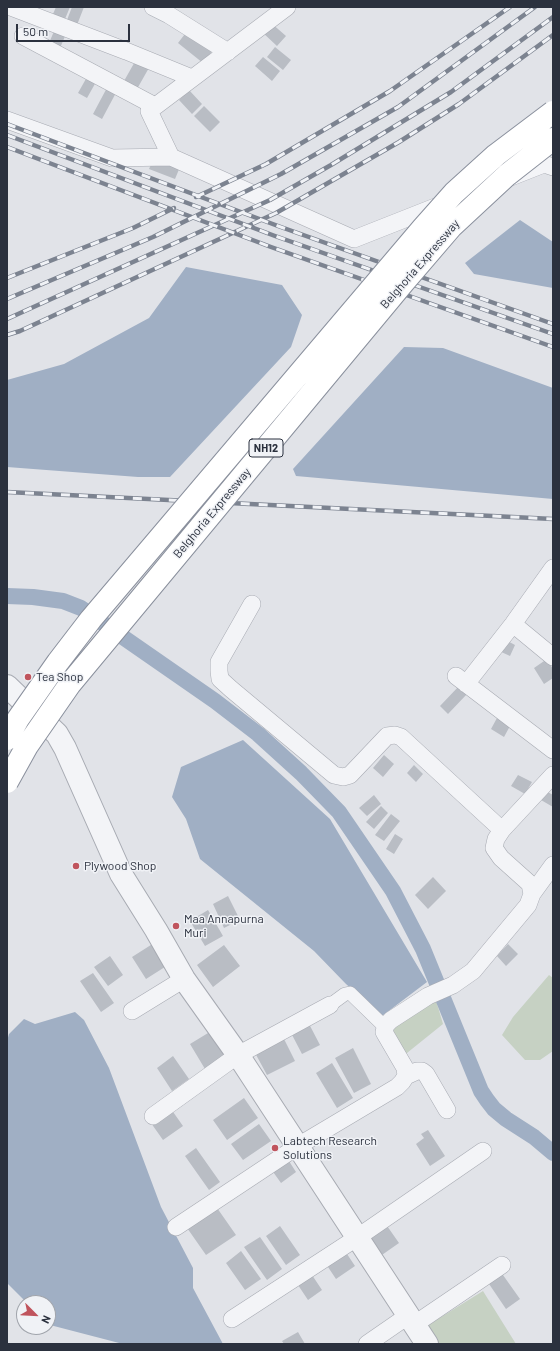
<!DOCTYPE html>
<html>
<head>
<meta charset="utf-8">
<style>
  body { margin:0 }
  #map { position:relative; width:560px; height:1351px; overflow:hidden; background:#e1e3e8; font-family:Barlow,sans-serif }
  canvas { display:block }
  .frame { position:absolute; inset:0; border:8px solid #2b313e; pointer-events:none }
  .north { position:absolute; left:16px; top:1295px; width:40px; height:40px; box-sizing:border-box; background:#f0f2f6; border:1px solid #a1a5ac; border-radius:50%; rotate:114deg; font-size:11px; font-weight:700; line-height:16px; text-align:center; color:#2b313e }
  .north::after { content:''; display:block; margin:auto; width:14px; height:18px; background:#c0545d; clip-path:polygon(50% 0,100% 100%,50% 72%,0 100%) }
  .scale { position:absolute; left:16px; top:24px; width:114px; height:18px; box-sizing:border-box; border:2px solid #2b313e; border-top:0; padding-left:5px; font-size:12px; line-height:14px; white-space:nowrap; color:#2b313e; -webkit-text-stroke:3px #f0f2f6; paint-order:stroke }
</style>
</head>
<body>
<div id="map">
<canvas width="560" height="1351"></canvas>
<div class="frame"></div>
<div class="north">N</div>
<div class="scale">50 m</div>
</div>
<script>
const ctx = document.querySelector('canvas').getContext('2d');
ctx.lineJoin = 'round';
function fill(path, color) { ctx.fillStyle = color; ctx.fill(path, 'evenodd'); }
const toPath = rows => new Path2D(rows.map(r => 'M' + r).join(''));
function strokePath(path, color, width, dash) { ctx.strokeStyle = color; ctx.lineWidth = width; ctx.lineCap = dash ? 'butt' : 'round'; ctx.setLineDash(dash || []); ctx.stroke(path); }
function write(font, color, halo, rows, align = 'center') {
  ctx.font = font + ' Barlow,sans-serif'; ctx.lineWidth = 3; ctx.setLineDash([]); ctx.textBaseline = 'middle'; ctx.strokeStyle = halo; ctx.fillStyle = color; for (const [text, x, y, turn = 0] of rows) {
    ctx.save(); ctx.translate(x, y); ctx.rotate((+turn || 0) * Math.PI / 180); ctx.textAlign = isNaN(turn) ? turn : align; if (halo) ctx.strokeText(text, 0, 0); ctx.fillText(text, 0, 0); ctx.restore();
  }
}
fill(toPath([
  [549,975,553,978,553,1051,540,1060,525,1060,502,1035,513,1017],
  [435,997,443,1024,402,1057,390,1030],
  [483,1291,516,1344,435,1344,425,1327]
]), '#c6d1c3');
fill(toPath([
  [520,220,553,242,553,288,474,274,465,263],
  [186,267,282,285,302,315,291,347,170,477,138,477,7,467,7,380,64,364,149,318],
  [404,347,443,348,553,388,553,499,296,476,293,469],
  [243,740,330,819,427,982,382,1016,346,984,314,951,200,859,186,819,172,797,181,767],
  [75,1012,84,1020,109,1068,161,1207,193,1268,193,1288,223,1344,123,1344,50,1325,48,1324,48,1303,27,1303,7,1283,7,1041,9,1034,24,1019,35,1024]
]), '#a0afc4');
strokePath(toPath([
  [7,596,33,597,63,601,81,608,215,701,258,734,301,773,339,812,393,891,423,949,481,1091,487,1100,494,1109,506,1119,534,1137,553,1153]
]), '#a0afc4', 16);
fill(toPath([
  [56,7,70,7,65,19,53,14],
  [72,7,84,7,77,25,67,20],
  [270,22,286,36,277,46,262,32],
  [55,29,66,34,60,48,49,43],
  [188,30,213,50,203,63,178,43],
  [275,47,291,60,283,70,267,57],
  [263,57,280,71,272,81,255,66],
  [137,58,150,66,137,89,124,81],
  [87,77,96,82,87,98,78,93],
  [109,84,118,89,102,119,93,114],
  [189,90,202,104,192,114,179,100],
  [204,106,220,122,210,132,194,116],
  [154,158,180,167,175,179,149,169],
  [502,638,515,645,510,656,497,650],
  [547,659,553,669,553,678,544,684,534,668],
  [459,686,467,694,448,714,440,706],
  [497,718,510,726,504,737,491,729],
  [384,755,394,764,383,777,373,768],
  [414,765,423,774,416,782,407,773],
  [518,775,532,782,525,794,511,786],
  [546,791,553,795,553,807,541,800],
  [374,795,381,804,367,816,359,808],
  [381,806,388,813,374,829,366,822],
  [391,814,400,821,384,841,375,835],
  [395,834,403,839,394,854,386,849],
  [433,877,446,891,428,909,415,895],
  [228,896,240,920,224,928,213,904],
  [208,910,223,936,205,946,190,921],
  [154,943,168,965,146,979,132,957],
  [508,944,518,954,506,966,497,956],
  [224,945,240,966,213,987,197,965],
  [110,956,123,975,108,986,94,967],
  [93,973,114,1003,101,1012,80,981],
  [308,1022,320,1045,302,1054,290,1031],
  [213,1030,229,1054,205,1069,190,1044],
  [283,1037,295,1061,267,1075,254,1051],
  [353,1048,371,1084,354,1093,335,1058],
  [173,1056,189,1079,172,1091,157,1068],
  [332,1063,353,1098,337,1108,316,1073],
  [244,1098,258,1118,227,1140,213,1120],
  [171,1109,183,1126,163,1140,151,1123],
  [259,1124,271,1141,243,1160,231,1144],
  [428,1130,445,1156,430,1166,416,1144,424,1138,421,1134],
  [196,1148,220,1182,209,1190,185,1156],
  [287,1158,296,1172,281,1183,271,1169],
  [215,1205,236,1235,206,1255,185,1225],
  [385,1223,399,1243,379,1257,365,1237],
  [280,1226,300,1255,286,1265,266,1236],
  [260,1237,282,1269,267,1280,244,1247],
  [241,1251,261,1279,245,1290,226,1263],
  [345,1251,355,1266,336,1279,326,1264],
  [498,1268,520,1299,506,1309,485,1278],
  [310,1272,322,1290,308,1300,296,1282],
  [298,1332,305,1344,284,1344,282,1341]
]), '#b9bdc4');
const pedestrian = toPath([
  [330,1005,345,994,350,993,385,1027]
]);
const minor = toPath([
  [11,7,126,51,192,78],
  [153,7,169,15,228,52],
  [23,36,155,106],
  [7,120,112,158,171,157,149,111,287,7],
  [171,157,354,239,544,164,553,167],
  [252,604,219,662,219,671,220,679,231,689,334,775,343,777,350,775,387,736,395,735,401,737,502,830],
  [513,624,553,657],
  [456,676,553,750],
  [466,684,513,624,553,568],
  [532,894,553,865],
  [132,1011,184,979],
  [406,1076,417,1071,422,1071,426,1074,447,1110],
  [153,1116,238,1055,330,1005],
  [176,1227,298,1146,397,1087,402,1082,406,1076,405,1068,384,1032,386,1025,391,1020,428,996,453,985,473,971,528,905,532,894,530,884,501,858,494,848,496,839,502,830,553,775],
  [232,1319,358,1237,483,1151],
  [415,1324,502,1265],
  [367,1344,409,1315]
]);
const tertiary = toPath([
  [7,686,57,734,65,748,121,874,156,930,184,979,238,1055,427,1344]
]);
strokePath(pedestrian, '#a7aab2', 14);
strokePath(minor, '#a7aab2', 18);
strokePath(tertiary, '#a7aab2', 24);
strokePath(pedestrian, '#f3f4f7', 13);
strokePath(minor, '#f3f4f7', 17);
strokePath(tertiary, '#f3f4f7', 22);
const rail = toPath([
  [7,124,278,226,553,324],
  [7,135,275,236,553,334],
  [7,147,271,247,553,347],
  [196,197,266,164,390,91,510,7],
  [7,278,133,228,174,208],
  [7,299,153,237,281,174,398,107,535,7],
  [7,319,270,200,331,165,451,92,553,17],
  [7,335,20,331,276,213,399,142,459,104,553,35],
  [7,492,553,519]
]);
strokePath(rail, '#7c8390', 4.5);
strokePath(rail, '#f0f2f6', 3, [9]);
const motorwayBridge = toPath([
  [7,739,18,719,58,662,91,619,422,229,454,193,496,155,553,112],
  [7,782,27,746,70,684,403,283,451,227,507,175,553,139]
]);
strokePath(motorwayBridge, '#8a909d', 24, []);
strokePath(motorwayBridge, '#fff', 22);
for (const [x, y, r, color] of [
  [28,677,4,"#c0545d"],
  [76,866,4,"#c0545d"],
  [176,926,4,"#c0545d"],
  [275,1148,4,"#c0545d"]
]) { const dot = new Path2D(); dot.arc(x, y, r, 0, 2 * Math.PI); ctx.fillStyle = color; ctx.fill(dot); strokePath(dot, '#f0f2f6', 1.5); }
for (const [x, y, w] of [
  [266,448,34]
]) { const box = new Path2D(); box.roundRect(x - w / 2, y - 9, w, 18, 3); ctx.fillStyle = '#f0f2f6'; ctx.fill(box); strokePath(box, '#2b313e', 1); }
write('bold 11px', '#2b313e', null, [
  ["NH12",266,448]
]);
write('12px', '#2b313e', '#f0f2f6', [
  ["Belghoria Expressway",420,264,-49],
  ["Belghoria Expressway",212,513,-50]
]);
write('12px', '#2b313e', '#f0f2f6', [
  ["Tea Shop",36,677],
  ["Plywood Shop",84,866],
  ["Maa Annapurna",184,919],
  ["Muri",184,933],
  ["Labtech Research",283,1141],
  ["Solutions",283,1155]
], 'left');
</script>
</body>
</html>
